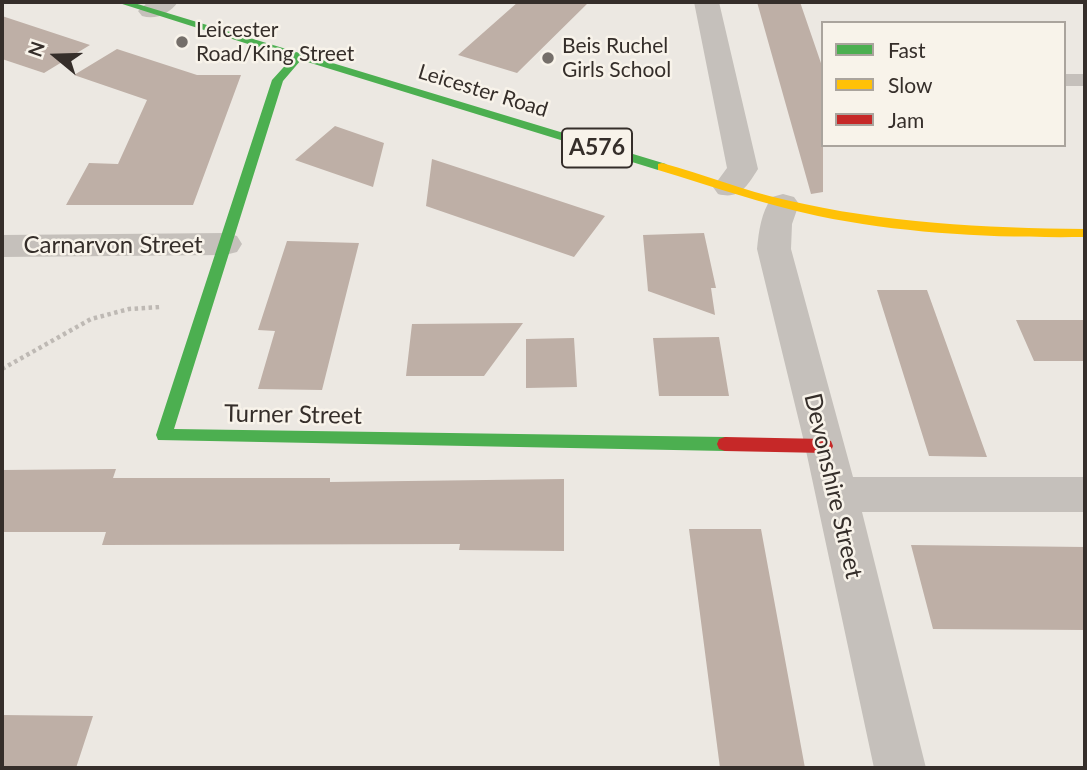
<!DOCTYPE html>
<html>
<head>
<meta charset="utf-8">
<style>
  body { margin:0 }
  #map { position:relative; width:1087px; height:770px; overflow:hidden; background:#ece8e2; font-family:Lato,sans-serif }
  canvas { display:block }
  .frame { position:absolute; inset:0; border:4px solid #352e2a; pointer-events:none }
  .legend { position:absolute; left:821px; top:21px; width:245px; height:126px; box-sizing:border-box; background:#f8f3ea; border:2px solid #aaa49d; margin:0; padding:9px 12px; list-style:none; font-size:21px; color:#352e2a }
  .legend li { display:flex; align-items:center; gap:14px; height:35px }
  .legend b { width:35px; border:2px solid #aaa49d }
  .north { position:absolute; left:21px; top:21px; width:70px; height:70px; -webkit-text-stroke:5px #f8f3ea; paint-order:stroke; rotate:289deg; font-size:19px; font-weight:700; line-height:28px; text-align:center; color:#352e2a }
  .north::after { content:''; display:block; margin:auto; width:24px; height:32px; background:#352e2a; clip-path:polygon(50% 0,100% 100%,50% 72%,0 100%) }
</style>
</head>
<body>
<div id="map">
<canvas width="1087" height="770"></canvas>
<div class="frame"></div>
<ul class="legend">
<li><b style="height:9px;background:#4caf50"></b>Fast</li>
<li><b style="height:9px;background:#ffc107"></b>Slow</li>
<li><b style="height:9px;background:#c62828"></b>Jam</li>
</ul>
<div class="north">N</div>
</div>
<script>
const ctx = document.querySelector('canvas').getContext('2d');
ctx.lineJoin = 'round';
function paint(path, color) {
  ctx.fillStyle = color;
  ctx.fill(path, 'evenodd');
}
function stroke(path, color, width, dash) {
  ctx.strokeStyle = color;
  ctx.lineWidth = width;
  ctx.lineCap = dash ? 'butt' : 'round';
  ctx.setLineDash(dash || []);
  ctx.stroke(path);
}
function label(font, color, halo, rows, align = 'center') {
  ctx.font = font + ' Lato,sans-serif';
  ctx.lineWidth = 5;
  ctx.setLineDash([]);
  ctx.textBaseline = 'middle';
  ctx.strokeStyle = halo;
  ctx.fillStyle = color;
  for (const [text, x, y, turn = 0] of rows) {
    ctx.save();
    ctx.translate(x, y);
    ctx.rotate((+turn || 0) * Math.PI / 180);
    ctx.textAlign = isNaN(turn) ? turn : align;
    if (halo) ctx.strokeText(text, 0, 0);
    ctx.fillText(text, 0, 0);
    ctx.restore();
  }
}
const building = new Path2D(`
  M518,2H589L517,73L458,55Z
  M757,2H800L823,69V192L811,194Z
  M2,16L90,45L44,73L2,59Z
  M117,49L197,75H241L193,205H66L89,163L118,164L147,100L74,75Z
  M335,126L384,143L373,187L295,160Z
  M432,159L478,174L605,216L574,257L426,206Z
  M704,233L716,288H711L715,315L648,291L643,235Z
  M287,241L359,243L322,390L258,389L275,331L258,330Z
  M877,290H927L987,457L929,456Z
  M1016,320H1085V361H1034Z
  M523,323L484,376H406L412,324Z
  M719,337L729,396H659L653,338Z
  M574,338L577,387L526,388V339Z
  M116,469L113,478H330V482L564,479V551L459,550L460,544L102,545L106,532H2V470Z
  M689,529H761L805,768H720Z
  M911,545L1085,547V630L933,629Z
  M2,715L93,716L76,768H2Z`);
const path = new Path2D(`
  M2,369L91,319L129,309L161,307`);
const lane = new Path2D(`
  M1064,74H1085V86H1064Z`);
const street = new Path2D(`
  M148,2H178C169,14 156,20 142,16L138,11Z
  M694,2H719L758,169C747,186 740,200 718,194L713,187L727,168Z
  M783,194L794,197L799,204L792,224L791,249L853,477H1085V512H862L926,768H874L805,446L757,249C759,230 761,213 772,197Z
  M225,233L237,236L242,244L237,252L225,255L2,257V235Z`);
const fast = new Path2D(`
  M116,2H131L666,164L668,167L666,170H658L301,60L283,81L174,429L725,437L731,439L733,444L731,449L725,451L158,440L156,435L272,80L292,58Z`);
const slow = new Path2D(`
  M662,163C704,174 744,191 786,200C884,223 984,228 1085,229V237C996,238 905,234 818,216C763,204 711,186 658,170V164Z`);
const jam = new Path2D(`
  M725,437L825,439L831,441L833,446L831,451L825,453L725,451L719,449L717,444L719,439Z`);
const markers = [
  [182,42,7,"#756f6a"],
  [548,58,7,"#756f6a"]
];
const farPoinames = [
  ["Leicester",196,30],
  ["Road/King Street",196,54],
  ["Beis Ruchel",562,46],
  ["Girls School",562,70]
];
const farStreetnames = [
  ["Leicester Road",483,91,17]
];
const shields = [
  [597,148,70]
];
const shieldNames = [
  ["A576",597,148]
];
const streetNames = [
  ["Carnarvon Street",113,245],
  ["Turner Street",293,415,1],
  ["Devonshire Street",833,486,77]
];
paint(building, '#beafa6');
stroke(path, '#beb9b4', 4.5, [3.5, 3.5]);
paint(lane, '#c5c0bb');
paint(street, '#c5c0bb');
paint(fast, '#4caf50');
paint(slow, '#ffc107');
paint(jam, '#c62828');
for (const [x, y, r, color] of markers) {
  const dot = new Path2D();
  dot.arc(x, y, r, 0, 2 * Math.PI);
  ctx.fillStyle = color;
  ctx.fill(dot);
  stroke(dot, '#f8f3ea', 2.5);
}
label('21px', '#352e2a', '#f8f3ea', farPoinames, 'left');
label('21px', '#352e2a', '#f8f3ea', farStreetnames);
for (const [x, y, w] of shields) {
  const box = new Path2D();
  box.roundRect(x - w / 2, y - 19.5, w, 39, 5);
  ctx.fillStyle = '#f8f3ea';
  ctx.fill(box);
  stroke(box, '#352e2a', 2);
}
label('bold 23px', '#352e2a', null, shieldNames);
label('24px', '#352e2a', '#f8f3ea', streetNames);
</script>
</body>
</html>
